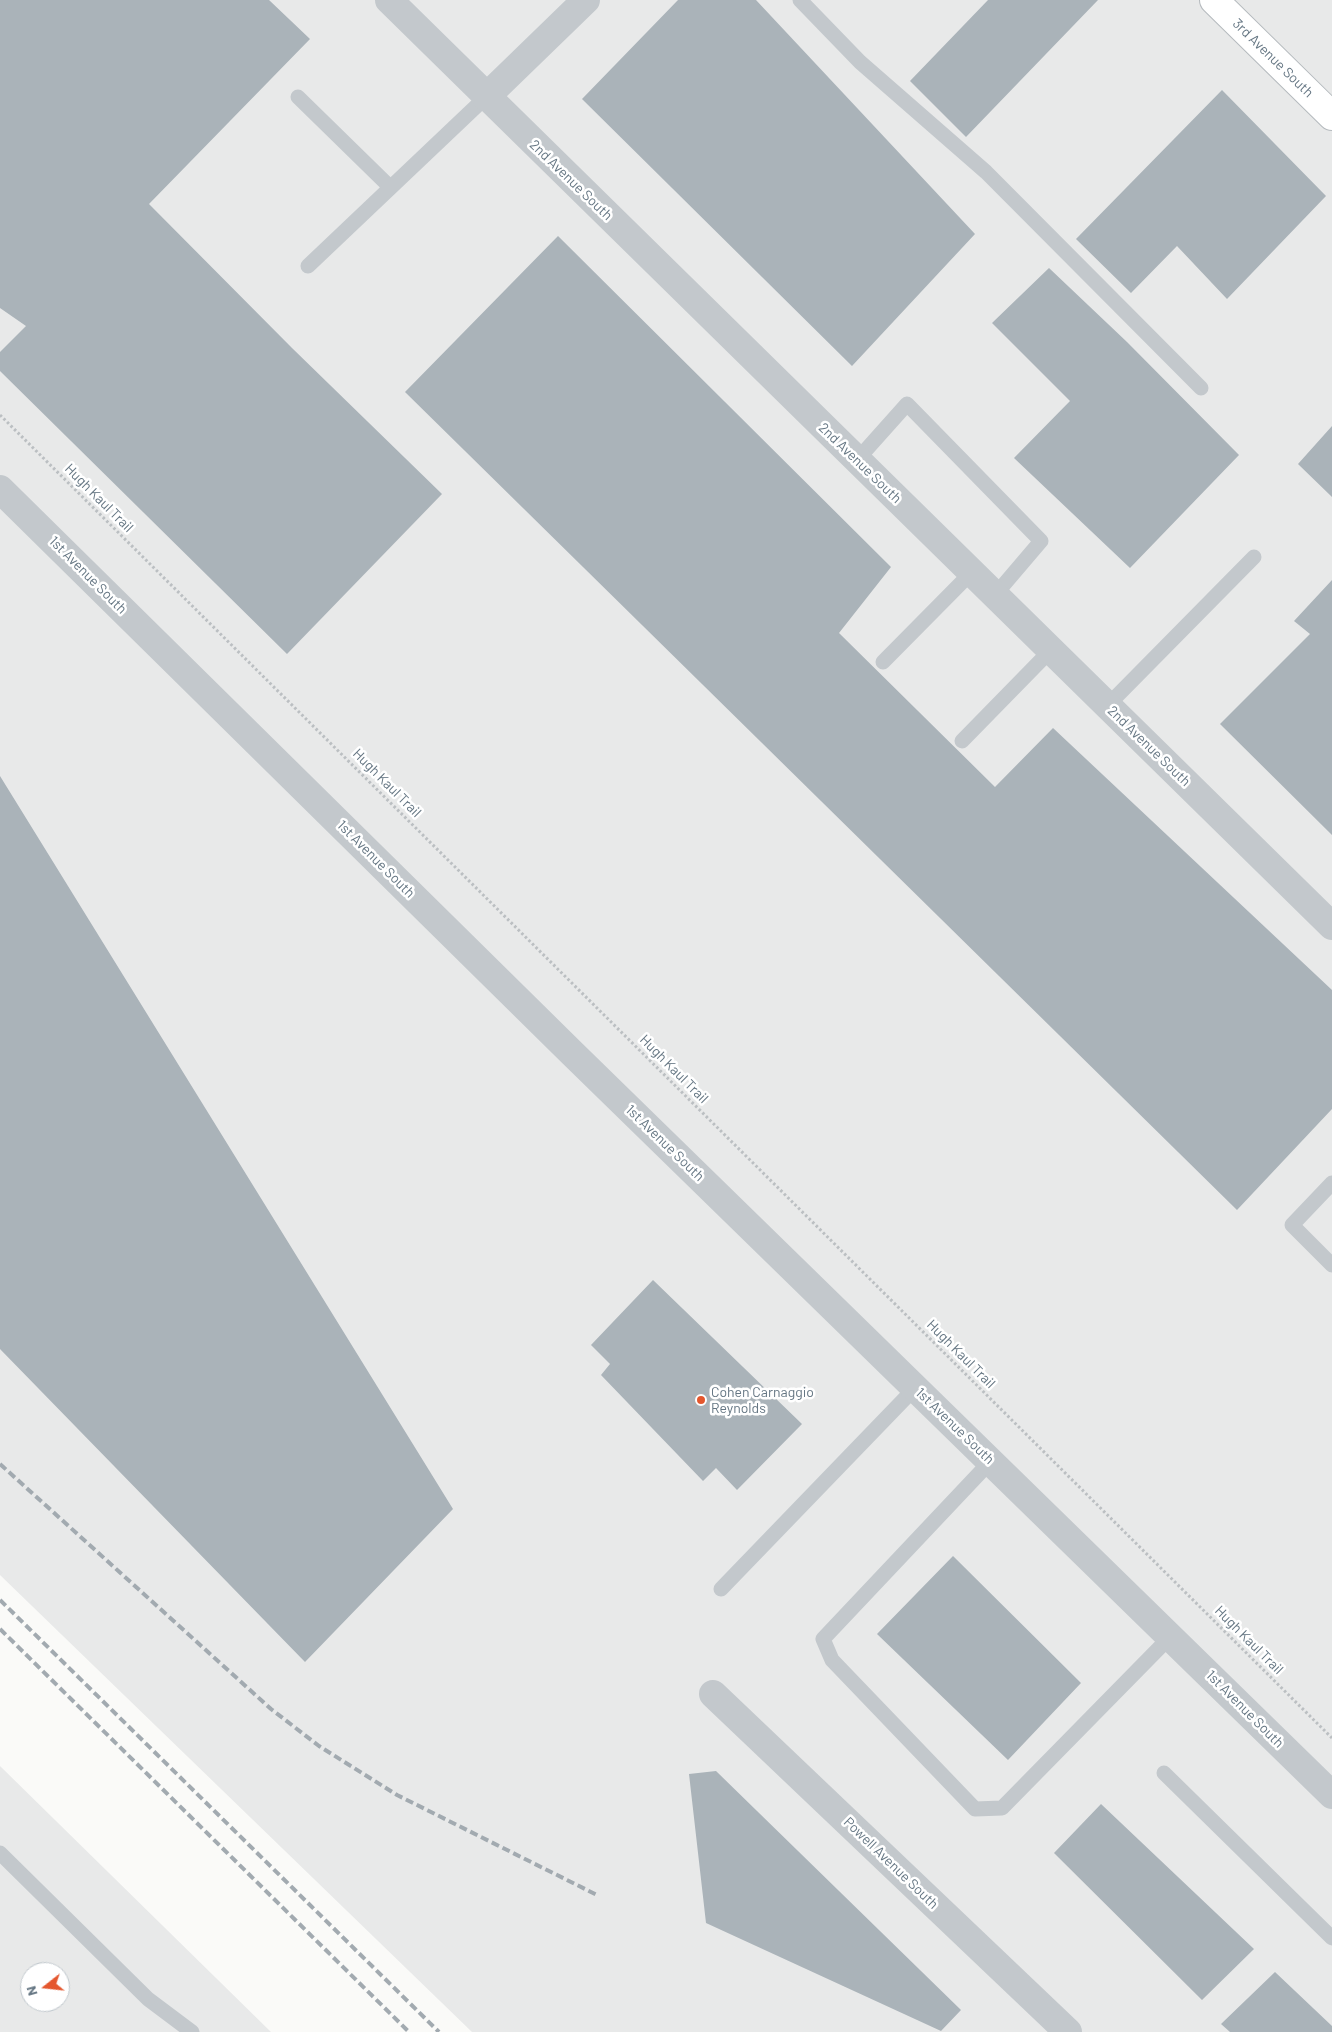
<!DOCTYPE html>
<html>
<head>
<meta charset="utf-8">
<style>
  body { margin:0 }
  #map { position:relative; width:1332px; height:2032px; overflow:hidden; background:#fafaf8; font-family:Barlow,sans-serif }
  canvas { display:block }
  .north { position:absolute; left:20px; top:1962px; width:50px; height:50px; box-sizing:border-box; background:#fff; border:1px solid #c1c8cd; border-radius:50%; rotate:254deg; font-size:14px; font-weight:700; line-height:20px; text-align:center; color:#657683 }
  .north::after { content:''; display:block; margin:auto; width:18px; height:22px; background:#e4572e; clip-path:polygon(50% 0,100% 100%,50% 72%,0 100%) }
</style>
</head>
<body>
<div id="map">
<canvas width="1332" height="2032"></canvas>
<div class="north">N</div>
</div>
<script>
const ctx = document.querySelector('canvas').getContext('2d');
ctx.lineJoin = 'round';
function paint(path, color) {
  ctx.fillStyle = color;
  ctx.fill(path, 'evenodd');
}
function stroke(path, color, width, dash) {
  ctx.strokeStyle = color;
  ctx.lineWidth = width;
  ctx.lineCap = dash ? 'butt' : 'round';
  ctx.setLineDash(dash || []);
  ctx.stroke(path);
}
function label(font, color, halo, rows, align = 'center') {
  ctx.font = font + ' Barlow,sans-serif';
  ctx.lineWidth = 5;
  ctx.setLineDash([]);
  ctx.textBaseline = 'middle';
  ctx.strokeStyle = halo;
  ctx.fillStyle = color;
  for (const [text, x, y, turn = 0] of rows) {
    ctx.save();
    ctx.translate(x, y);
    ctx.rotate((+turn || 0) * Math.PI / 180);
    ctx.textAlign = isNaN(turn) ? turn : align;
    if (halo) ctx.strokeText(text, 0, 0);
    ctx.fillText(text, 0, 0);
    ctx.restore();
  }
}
const built = new Path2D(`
  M0,0H1332V2032H472L0,1575Z
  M0,1766L271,2032H0ZM30,1972H60V2002H30Z`);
const building = new Path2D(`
  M0,0H269L310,39L149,204L292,348L442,494L287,654L0,371V352L26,326L0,308Z
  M678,0H756L975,234L852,366L582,99Z
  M988,0H1098L966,137L910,81Z
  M1222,90L1326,196L1227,299L1177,246L1131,293L1076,239Z
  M558,236L891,567L839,633L995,787L1053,728L1332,990V1109L1237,1210L405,392Z
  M1049,268L1127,342L1239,455L1130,568L1014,458L1070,401L992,323Z
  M1332,426V497L1298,464Z
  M1332,580V835L1220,724L1310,634L1294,621Z
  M0,776L453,1509L305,1662L0,1349Z
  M653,1280L802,1424L737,1490L716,1468L703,1481L601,1375L610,1364L591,1345Z
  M953,1556L1081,1683L1008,1760L877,1634Z
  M716,1771L961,2010L941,2031L706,1923L689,1774Z
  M1101,1804L1254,1949L1202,2000L1054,1853Z
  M1275,1972L1332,2026V2032H1230L1221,2024Z`);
const path = new Path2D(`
  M0,415L1332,1738`);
const service = new Path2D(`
  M800,0L860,62L986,172L1201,388
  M298,97L390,187
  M308,266L486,97
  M857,460L907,404L1041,541L995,595
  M883,662L972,572
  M1108,705L1254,557
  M962,741L1051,650
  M1332,1183L1292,1225L1332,1265
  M991,1461L823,1639L832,1660L975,1809L1002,1808L1171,1636
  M721,1589L916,1387
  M1164,1773L1332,1938
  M0,1853L148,1999L192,2032`);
const minor = new Path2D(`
  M389,0L1332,926
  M486,97L586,0
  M713,1694L1068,2032`);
const tertiary = new Path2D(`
  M0,489L573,1054L1332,1795`);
const primary = new Path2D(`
  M1214,0L1332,116`);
const rail = new Path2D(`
  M0,1464L271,1709L319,1746L397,1795L599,1896
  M0,1600L439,2032
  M0,1629L409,2032`);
const markers = [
  [701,1400,5,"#e4572e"]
];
const streetNames = [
  ["3rd Avenue South",1273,58,44],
  ["2nd Avenue South",571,180,44],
  ["2nd Avenue South",860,463,44],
  ["Hugh Kaul Trail",99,498,45],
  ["1st Avenue South",88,575,45],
  ["2nd Avenue South",1149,746,44],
  ["Hugh Kaul Trail",387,783,45],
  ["1st Avenue South",376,859,45],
  ["Hugh Kaul Trail",674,1069,45],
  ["1st Avenue South",665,1143,44],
  ["Hugh Kaul Trail",961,1354,45],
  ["1st Avenue South",955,1426,44],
  ["Hugh Kaul Trail",1249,1640,45],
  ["1st Avenue South",1245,1709,45],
  ["Powell Avenue South",891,1863,44]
];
const poiNames = [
  ["Cohen Carnaggio",711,1392],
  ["Reynolds",711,1408]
];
paint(built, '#e8e9e9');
paint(building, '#aab3b9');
stroke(primary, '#b5babe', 30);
stroke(path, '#bbbfc2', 3, [2.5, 2.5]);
stroke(service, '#c3c8cc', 15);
stroke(minor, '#c3c8cc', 28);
stroke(tertiary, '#c3c8cc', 28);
stroke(primary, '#fff', 28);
stroke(rail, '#a2aab0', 4, [8, 4]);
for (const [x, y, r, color] of markers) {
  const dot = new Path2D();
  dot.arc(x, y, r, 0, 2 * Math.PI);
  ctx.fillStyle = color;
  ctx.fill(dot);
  stroke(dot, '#fff', 2);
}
label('14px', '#657683', '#fff', streetNames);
label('14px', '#657683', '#fff', poiNames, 'left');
</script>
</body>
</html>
